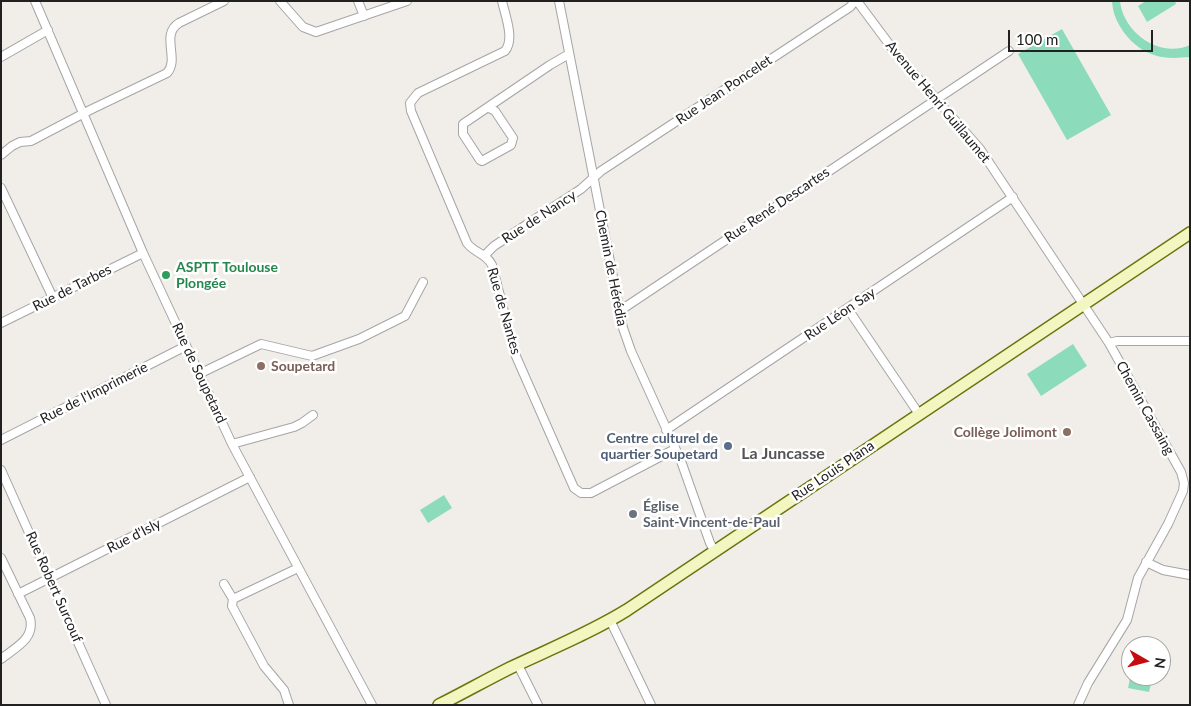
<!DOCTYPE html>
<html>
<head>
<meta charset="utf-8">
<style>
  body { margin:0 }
  #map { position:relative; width:1191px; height:706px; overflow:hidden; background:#f1eee9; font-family:Lato,sans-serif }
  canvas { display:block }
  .frame { position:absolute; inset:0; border:2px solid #212121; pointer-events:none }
  .north { position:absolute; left:1121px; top:636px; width:50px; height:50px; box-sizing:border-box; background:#fff; border:1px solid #a6a6a6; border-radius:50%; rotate:98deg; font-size:14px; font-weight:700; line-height:20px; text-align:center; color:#212121 }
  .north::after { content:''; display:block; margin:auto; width:18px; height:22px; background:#c60c0f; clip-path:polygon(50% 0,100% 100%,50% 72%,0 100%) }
  .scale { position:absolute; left:1008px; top:30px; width:145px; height:22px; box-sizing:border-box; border:2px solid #212121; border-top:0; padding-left:6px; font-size:15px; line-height:18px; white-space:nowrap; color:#212121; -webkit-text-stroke:4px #fff; paint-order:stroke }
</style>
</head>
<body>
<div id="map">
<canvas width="1191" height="706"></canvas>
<div class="frame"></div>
<div class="north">N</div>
<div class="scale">100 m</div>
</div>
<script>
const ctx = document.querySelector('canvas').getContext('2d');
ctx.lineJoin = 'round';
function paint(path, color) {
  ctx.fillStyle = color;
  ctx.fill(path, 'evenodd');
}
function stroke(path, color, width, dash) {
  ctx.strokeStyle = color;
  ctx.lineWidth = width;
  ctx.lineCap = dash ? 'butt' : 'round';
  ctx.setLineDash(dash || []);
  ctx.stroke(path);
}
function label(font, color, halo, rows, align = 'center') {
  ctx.font = font + ' Lato,sans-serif';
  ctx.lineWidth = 5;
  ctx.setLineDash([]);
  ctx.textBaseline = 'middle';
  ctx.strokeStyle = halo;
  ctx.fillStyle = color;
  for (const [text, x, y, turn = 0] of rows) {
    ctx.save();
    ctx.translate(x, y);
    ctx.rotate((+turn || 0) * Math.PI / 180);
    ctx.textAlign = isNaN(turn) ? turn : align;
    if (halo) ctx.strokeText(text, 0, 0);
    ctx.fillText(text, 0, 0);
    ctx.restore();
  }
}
const pitch = new Path2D(`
  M1112,1H1120C1123,32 1159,59 1190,45V57C1178,58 1166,59 1154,55C1132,48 1113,24 1112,1Z
  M1146,1H1175L1176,4L1147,22L1138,6Z
  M1062,29L1111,115L1067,140L1018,54Z
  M1073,344L1087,366L1041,396L1027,374Z
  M444,495L452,508L428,523L420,510Z
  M1131,674V676H1153L1149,692L1128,688Z`);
const street = new Path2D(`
  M35,1L143,253L232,444L372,705
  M280,1L303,27L316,32L407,1
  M358,1L364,16
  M502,1C505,15 515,39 505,51L418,93L410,103L411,111L467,243C474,253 486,253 492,265L515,354L574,488L581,493H591L675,449
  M559,1L623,328L631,351L681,461L710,543L714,550
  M857,1L895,52L980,149L1109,343L1181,472L1184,483L1183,491L1168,524L1138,578L1127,620L1088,683L1078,705
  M1,57L48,30
  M489,108L495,111L513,138L511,145L482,161L480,160L463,134V124L550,65L569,54
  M1,155L12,146L20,142L31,141L90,110L167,73C180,59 160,35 179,23L224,1
  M1,188L53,298
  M485,255L494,246L581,189L601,171L850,7L855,1
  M848,309L919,414
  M618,312L1009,51
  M1,323L143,253
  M1109,343L1117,341H1190
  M199,374L261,344L312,356L359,339L405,316L423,282
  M666,430L1013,197
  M1,440L186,346
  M232,444L294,427L302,423L313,415
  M1,470L106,705
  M1,558L30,618C35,639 16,647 1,659
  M1146,562L1163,570L1190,575
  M224,584L233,599L232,606L264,666L284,690L289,705
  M18,594L250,477
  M233,599L298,568
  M610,620L651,705
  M518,665L538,705`);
const secondary = new Path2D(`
  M439,705C463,693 486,680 510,668C550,649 590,633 627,610L1190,233`);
const markers = [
  [166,275,5,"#2e9e5b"],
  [261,366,5,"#8d6e63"],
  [1067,432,5,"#8d6e63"],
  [728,446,5,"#5c6f8a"],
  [633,514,5,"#6b7280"]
];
const streetNames = [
  ["Rue Jean Poncelet",724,90,-34],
  ["Avenue Henri Guillaumet",938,102,50],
  ["Rue René Descartes",777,205,-34],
  ["Rue de Nancy",539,217,-33],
  ["Chemin de Hérédia",611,268,79],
  ["Rue de Tarbes",72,288,-27],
  ["Rue de Nantes",504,311,74],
  ["Rue Léon Say",840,314,-34],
  ["Rue de Soupetard",199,373,65],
  ["Rue de l'Imprimerie",94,393,-27],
  ["Chemin Cassaing",1145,408,61],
  ["Rue Louis Plana",833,471,-34],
  ["Rue d'Isly",134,536,-27],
  ["Rue Robert Surcouf",54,587,66]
];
const leisureNames = [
  ["ASPTT Toulouse",176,267],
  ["Plongée",176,283]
];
const educationNames = [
  ["Soupetard",271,366],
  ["Collège Jolimont",1057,432,"right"]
];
const serviceNames = [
  ["Centre culturel de",718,438],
  ["quartier Soupetard",718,454]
];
const worshipNames = [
  ["Église",643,506],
  ["Saint-Vincent-de-Paul",643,522]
];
const quarterNames = [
  ["La Juncasse",783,454]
];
paint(pitch, '#8cdbbb');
stroke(street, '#a5a5a5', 10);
stroke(secondary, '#6b750c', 14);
stroke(street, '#fff', 8);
stroke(secondary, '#f4f6c1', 11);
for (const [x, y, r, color] of markers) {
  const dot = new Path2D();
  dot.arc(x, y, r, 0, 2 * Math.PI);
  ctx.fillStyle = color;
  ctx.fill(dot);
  stroke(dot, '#fff', 2);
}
label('14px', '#212121', '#fff', streetNames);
label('bold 14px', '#27864d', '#fff', leisureNames, 'left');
label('bold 14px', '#785e54', '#fff', educationNames, 'left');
label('bold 14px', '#4e5e75', '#fff', serviceNames, 'right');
label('bold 14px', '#5b616d', '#fff', worshipNames, 'left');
label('bold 16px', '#545454', '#fff', quarterNames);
</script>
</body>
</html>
